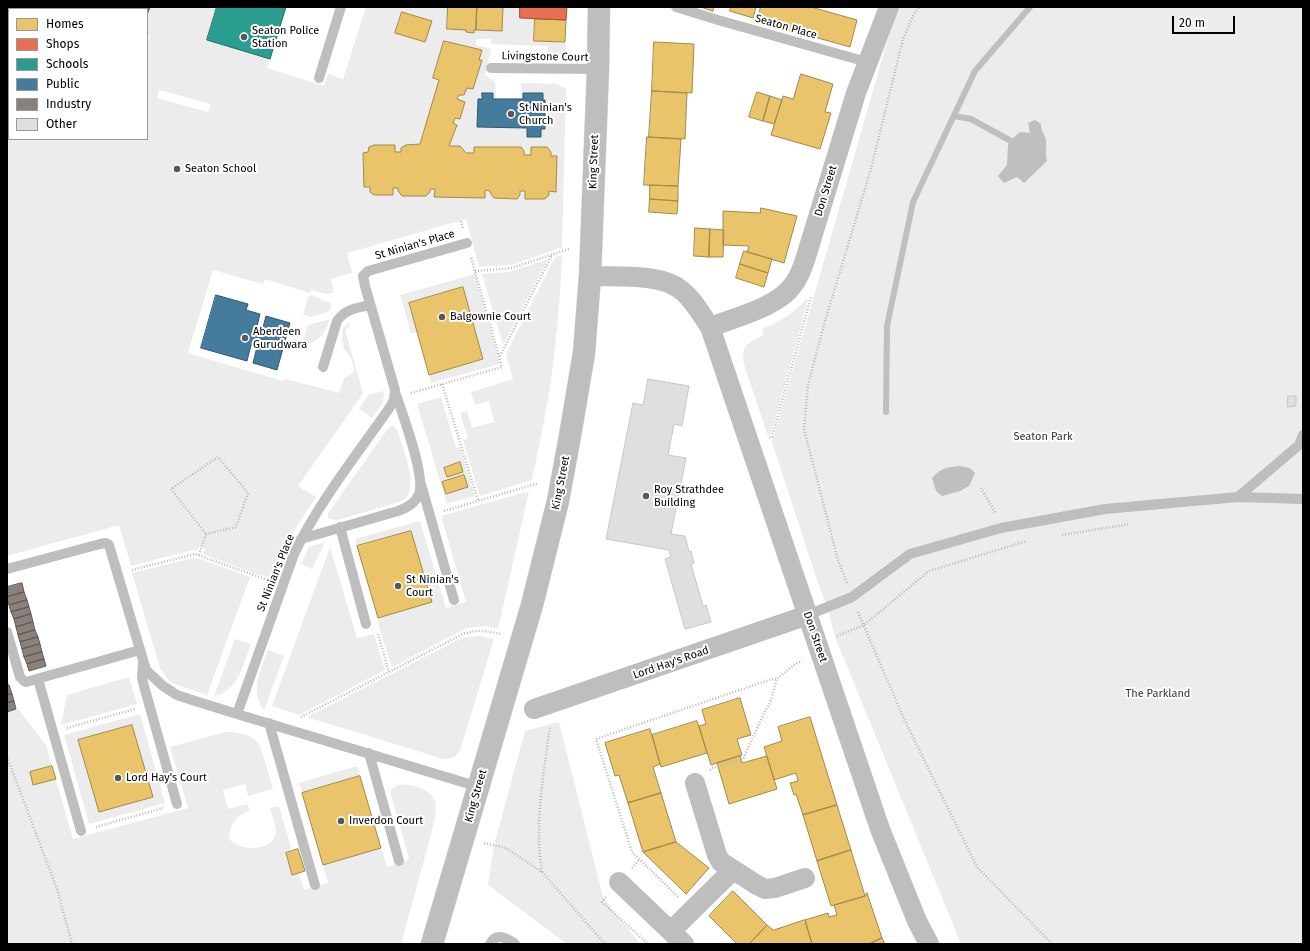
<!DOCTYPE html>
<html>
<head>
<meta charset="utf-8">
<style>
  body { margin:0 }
  #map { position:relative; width:1310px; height:951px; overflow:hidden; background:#fff; font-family:"Fira Sans",sans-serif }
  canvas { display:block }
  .frame { position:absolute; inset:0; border:8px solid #000; pointer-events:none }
  .legend { position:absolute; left:8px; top:8px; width:140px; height:132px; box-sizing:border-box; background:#fff; border:1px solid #999; margin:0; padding:5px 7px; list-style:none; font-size:12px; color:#000 }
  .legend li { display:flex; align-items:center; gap:8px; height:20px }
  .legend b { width:20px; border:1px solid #999 }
  .scale { position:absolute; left:1172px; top:16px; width:63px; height:18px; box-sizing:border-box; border:2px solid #000; border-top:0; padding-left:5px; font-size:12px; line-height:14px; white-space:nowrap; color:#000; -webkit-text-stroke:3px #fff; paint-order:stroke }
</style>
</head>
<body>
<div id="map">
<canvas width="1310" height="951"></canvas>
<div class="frame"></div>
<ul class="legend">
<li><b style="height:11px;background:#e9c46a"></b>Homes</li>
<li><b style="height:11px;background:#e76f51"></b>Shops</li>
<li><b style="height:11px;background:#2a9d8f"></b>Schools</li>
<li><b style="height:11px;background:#457b9d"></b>Public</li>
<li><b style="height:11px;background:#8a817c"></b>Industry</li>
<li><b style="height:11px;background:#dfdfdf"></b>Other</li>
</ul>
<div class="scale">20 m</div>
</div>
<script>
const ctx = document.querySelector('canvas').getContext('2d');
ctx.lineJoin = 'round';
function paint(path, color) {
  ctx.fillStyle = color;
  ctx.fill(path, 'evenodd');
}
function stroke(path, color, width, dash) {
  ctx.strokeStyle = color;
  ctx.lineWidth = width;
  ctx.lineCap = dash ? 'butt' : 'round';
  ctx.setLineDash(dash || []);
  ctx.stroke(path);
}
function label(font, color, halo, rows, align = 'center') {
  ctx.font = font + ' "Fira Sans",sans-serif';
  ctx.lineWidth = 4;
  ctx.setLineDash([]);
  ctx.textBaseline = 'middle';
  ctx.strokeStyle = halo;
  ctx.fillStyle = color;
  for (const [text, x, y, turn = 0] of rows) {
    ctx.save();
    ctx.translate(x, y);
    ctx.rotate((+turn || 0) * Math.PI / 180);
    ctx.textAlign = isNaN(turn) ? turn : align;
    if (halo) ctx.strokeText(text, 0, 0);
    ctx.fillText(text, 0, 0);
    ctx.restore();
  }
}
const green = new Path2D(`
  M150,7H217L207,40L270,59L267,68L324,86L328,74L343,79L366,7H520V18L535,19L534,41L565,42L566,45V58L554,60L550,59L548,56V46L491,44V39H476V45L491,49L485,75L495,82L496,98H521V83L557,84L566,89L562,247L515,264L507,265L479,267L466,219L347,253L352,273L331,279L334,293L326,294L311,290L310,293L265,279L263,284L213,270L188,353L283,381L286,379L339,393L344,378L355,371L351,358L344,349L342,338L343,329L349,322L350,325L345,330L363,393L362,395L298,486L316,497C303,517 289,537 279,559C276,565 275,574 268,577L253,573L203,554L205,549L199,546L197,551L193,550L131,566L119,525L7,556V31H9V139H147V45L150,36L147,34V15ZM159,90L211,104L208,112L157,98Z
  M897,7H1303V944H961L835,637L827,606L818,583L772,442Z
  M562,255C560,302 556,347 549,393C544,422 538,451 532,480L480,496L463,440L468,439L460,413L467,411L472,428L494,422L489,401L475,405L471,392L513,379L506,354L555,257Z
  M548,259L503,345L482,274L509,272Z
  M475,274L500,364L431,383L429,375L483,359L463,288L409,303L417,332L411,333L400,295Z
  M312,295L330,303L331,307L328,312L311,317L303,315L308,297Z
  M806,299L808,300L771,435L768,436L744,365C741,345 747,343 764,335L762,329C779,322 795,313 806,299Z
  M330,319C326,332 319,343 304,344L303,342L308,325Z
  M384,391L383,403L372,418L359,409L368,395Z
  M441,397L456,448L460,447L475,496L447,504L417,404Z
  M392,426H394L397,430C402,445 418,483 407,497C405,499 402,501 399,502L338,520H334L328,518V513L331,509L389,427Z
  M529,491L498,629L487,626L467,628L392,667L379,628L378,618L431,602L411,531L357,546L355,539L420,521L446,608L466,602L441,516Z
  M325,542L312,569L301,564L309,547Z
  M330,547L357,638L374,634L385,670L299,715L272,706Z
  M193,558L203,560L250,577L207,695L172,683L168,679L160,668L132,573Z
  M466,637L481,636L494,639L461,747C458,757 450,761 440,758L307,717L458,640Z
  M235,639L251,644C243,664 239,691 214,696Z
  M268,650L284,656L264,710C249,692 261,669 268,650Z
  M129,677L137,704L61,725L67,695Z
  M18,709L46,745L73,839L188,808L170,747L225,732C235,731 251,734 258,743C263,751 270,779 273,789L248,796L245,784L223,790L228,809L247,804L250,811C235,816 231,823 229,838C237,851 270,852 275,836C278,828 272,816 270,808L279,806L292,851L286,853L292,875L299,873L304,890L328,883L323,865L381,848L387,867L406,861L409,858L390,791C399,778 428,787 434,799C438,809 434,821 432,831L401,944H7V712Z
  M140,714L165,803L89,824L64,735Z
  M559,722L603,897L640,944H567L488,885L494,845L525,731Z
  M357,766L360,776L302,793L299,783Z`);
const water = new Path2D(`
  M1035,120L1041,124C1041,133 1044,132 1046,140C1047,145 1045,153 1047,161L1024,183L1017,177L1004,183L998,176L1007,165L1008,144L1013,138L1020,132L1030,133L1028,123Z
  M960,466L970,468L975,473L969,486L960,491L942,496L936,491L932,478C941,468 947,467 960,466Z`);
const homes = new Path2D(`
  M448,7H477L476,30H474V33L466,32V30L447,29Z
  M477,7H503L502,31L476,30Z
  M701,7H714L713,11Z
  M731,7H756L753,18L730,11Z
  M761,7H811L857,20L850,47L757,21Z
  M402,12L432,21L425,42L395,33Z
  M535,19L566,20L565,42L534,41Z
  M444,41L482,50L479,60H482L473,89L467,88L464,95H459L457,99L465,102L460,119L455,118L453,123L457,125L449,146H460L466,153H474V147H521L524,151V155H531V147H547L551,152V156H557L556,192L549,191V195L545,199H525V191H520V195L517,199L494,198L491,194L490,191L485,190V198L434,197L435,189H430V192L426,196H402L398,191V188H393V195H374L370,192V187H364L363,153L368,152L369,147L374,145H395V152H401V148L406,145L420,144L439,80L433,78Z
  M654,42L694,44L692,93L652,91Z
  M801,74L833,84L825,112L831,113L820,149L771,135L783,96L793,99Z
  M652,91L687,93L685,139L649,137Z
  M757,92L770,96L763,121L749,117Z
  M770,96L782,100L774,124L763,121Z
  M647,137L681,139L678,186L644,185Z
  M650,185L678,186V201L650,199Z
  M650,199L678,201L677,214L649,212Z
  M761,208L797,216L784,263L747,252L749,246L723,245V211L760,213Z
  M695,228L710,229L709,257L694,256Z
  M710,229L724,230L723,257H709Z
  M744,251L772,259L768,273L740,264Z
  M740,264L768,273L764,287L736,278Z
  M463,287L483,359L429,375L409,303Z
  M460,462L463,472L447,477L444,468Z
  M464,475L468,487L446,494L442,482Z
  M411,531L432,602L378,618L357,546Z
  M740,698L751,735L737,739L742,755L711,765L699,726L706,724L702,710Z
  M810,717L837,805L803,815L796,794L794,795L790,783L798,781L796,773L774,780L764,747L782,741L778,727Z
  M697,721L707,753L661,767L652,735Z
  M132,725L153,797L99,812L78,740Z
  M650,729L660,764L653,767L661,793L628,803L619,775L615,776L605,743Z
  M740,756L742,763L767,756L777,789L729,804L717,763Z
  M52,766L56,779L33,785L30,772Z
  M360,776L381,848L323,865L302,793Z
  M661,793L676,842L643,852L628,803Z
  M837,805L851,850L817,861L803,815Z
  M676,842L709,868L686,894L643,852Z
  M298,849L305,871L292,875L286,853Z
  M851,850L865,896L831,906L817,861Z
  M733,891L767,925L749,944H737L709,916Z
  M867,893L882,938L869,944H812L805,920L828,913L829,917L837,915L834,905L865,896Z
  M805,920L812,944H749L767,925L773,930Z
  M882,938L885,944H869Z`);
const shops = new Path2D(`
  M520,7H567L566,20L520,18Z`);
const schools = new Path2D(`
  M38,7H150L147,15V9H37Z
  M217,7H286L270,59L207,40Z`);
const public = new Path2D(`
  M482,93H493V99H523V93H543V100H545V129H541V137H527V128L477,127L478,99H482Z
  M216,295L248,304L246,310L260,314L256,330L262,331L266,316L290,323L277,370L253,363L257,347L251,345L247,361L201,348Z`);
const industry = new Path2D(`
  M22,583L24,592L7,597V587Z
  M24,592L27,600L9,605L7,597Z
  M27,600L29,607L11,612L9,605Z
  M29,607L31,614L14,619L11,612Z
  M31,614L33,622L16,627L14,619Z
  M33,622L35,630L18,635L16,627Z
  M35,630L38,637L20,642L18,635Z
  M38,637L40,644L22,649L20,642Z
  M40,644L42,652L24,657L22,649Z
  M42,652L44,659L27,664L24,657Z
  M44,659L46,666L29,671L27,664Z
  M9,685L12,694L7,695V686Z
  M12,694L14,701L7,703V695Z
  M14,701L16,709L7,712V703Z`);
const stream = new Path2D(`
  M954,116L971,119L1011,141
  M886,412L887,326L913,202L975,71L1030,7`);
const building = new Path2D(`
  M648,379L689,386L682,426L674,424L668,455L686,458L671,534L685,536L689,552L691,551L694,563L691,564L703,606L706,605L711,622L685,629L665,559L671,557L669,550L606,539L633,403L643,405Z
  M1288,396H1296V406L1288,407Z`);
const path = new Path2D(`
  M461,221L463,229
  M475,271L512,268L569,249
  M500,356L552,255
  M442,384L478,500
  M411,393L502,367L471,257
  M769,438L772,437L811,297
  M981,488L996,514
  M444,511L539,483
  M1062,535L1130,524
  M199,555L206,534L171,489L218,457L248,493L236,527L206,534
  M132,570L195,554L268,580
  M847,583L838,560L804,429L808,385L825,321L871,169L903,39L915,12L919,7
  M858,612L904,719L977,867L1052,944
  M378,634L389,672
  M837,636L864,625L929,571L1027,541
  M301,717L463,634C476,629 488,631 501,634
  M67,728L135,709
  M7,757L57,889L72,944
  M710,770L712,768L743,759L764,713L770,703L777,679L795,664L802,661
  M96,827L163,808
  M484,843L506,848L542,872L605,944
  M632,868L640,859
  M542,872C534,823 544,774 550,726
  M606,897L602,902L648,944
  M678,897L632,852L596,739L772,679H777`);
const lane = new Path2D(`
  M676,7L718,20L867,62
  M491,68L598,69
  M319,78L341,7
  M467,243L368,271L363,276L365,286L395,390L394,400L388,410C355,457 319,502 294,554L237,714L479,787
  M323,367L337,321C345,309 357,308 370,305
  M421,484L454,600
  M1238,497L1303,499
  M340,527L366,624
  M301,539L398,511C406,508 415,504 419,494C426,476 402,413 395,392
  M7,569L100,544L106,543L109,545L146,670L163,686L177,695L192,700L237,714
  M808,615L852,597L910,554L1001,528L1105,509L1238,497L1299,445L1303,435
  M7,632L20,677L24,681L26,682L140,650
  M143,663L142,678L144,686L177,804
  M38,679L81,831
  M269,723L315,885
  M369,753L399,861
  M490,944C496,932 507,938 515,944`);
const street = new Path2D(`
  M590,276C616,277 661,273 681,290C693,299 701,314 710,327L880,829L917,921L929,944
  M710,327C734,318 778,307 793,285C799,278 802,269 805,260L856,93L889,7
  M534,709L808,615
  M695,783L717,855L721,862L757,885L765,889L775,888L805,878
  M619,882L684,944
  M671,931L733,870`);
const primary = new Path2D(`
  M432,944L532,605L558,501L570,436L584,353L590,276L598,69L599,7`);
const markers = [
  [244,37,4,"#595959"],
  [511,114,4,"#595959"],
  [177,169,4,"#595959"],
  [442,317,4,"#595959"],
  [245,338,4,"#595959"],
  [646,496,4,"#595959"],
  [398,586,4,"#595959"],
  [118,778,4,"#595959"],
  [341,821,4,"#595959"]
];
const streetNames = [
  ["Seaton Place",786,27,16],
  ["Livingstone Court",545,57,1],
  ["King Street",594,162,-88],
  ["Don Street",826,191,-73],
  ["St Ninian's Place",415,245,-16],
  ["King Street",561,483,-79],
  ["St Ninian's Place",276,573,-68],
  ["Don Street",815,637,71],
  ["Lord Hay's Road",671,663,-19],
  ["King Street",476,796,-74]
];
const poiNames = [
  ["Seaton Police",252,31],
  ["Station",252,44],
  ["St Ninian's",519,108],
  ["Church",519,121],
  ["Seaton School",185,169],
  ["Balgownie Court",450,317],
  ["Aberdeen",253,332],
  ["Gurudwara",253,345],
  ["Roy Strathdee",654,490],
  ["Building",654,503],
  ["St Ninian's",406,580],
  ["Court",406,593],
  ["Lord Hay's Court",126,778],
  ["Inverdon Court",349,821]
];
const parkNames = [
  ["Seaton Park",1043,437],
  ["The Parkland",1158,694]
];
paint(green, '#ececec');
paint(water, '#bfbfbf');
paint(homes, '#e9c46a');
stroke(homes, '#a3894a', 1);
paint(shops, '#e76f51');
stroke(shops, '#a24e39', 1);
paint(schools, '#2a9d8f');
stroke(schools, '#1d6e64', 1);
paint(public, '#457b9d');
stroke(public, '#30566e', 1);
paint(industry, '#8a817c');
stroke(industry, '#615a57', 1);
stroke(stream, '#bfbfbf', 6);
paint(building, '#dfdfdf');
stroke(building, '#c7c7c7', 1);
stroke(primary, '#dbdbdb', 23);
stroke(path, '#b9b9b9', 2.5, [1, 2]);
stroke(lane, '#bebebe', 10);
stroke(street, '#bebebe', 20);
stroke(primary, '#bebebe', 22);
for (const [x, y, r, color] of markers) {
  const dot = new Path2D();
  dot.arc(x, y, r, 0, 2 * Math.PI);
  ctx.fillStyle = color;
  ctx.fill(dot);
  stroke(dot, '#fff', 1.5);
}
label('11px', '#000', '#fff', streetNames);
label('11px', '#000', '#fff', poiNames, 'left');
label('11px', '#333', '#fff', parkNames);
</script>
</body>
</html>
